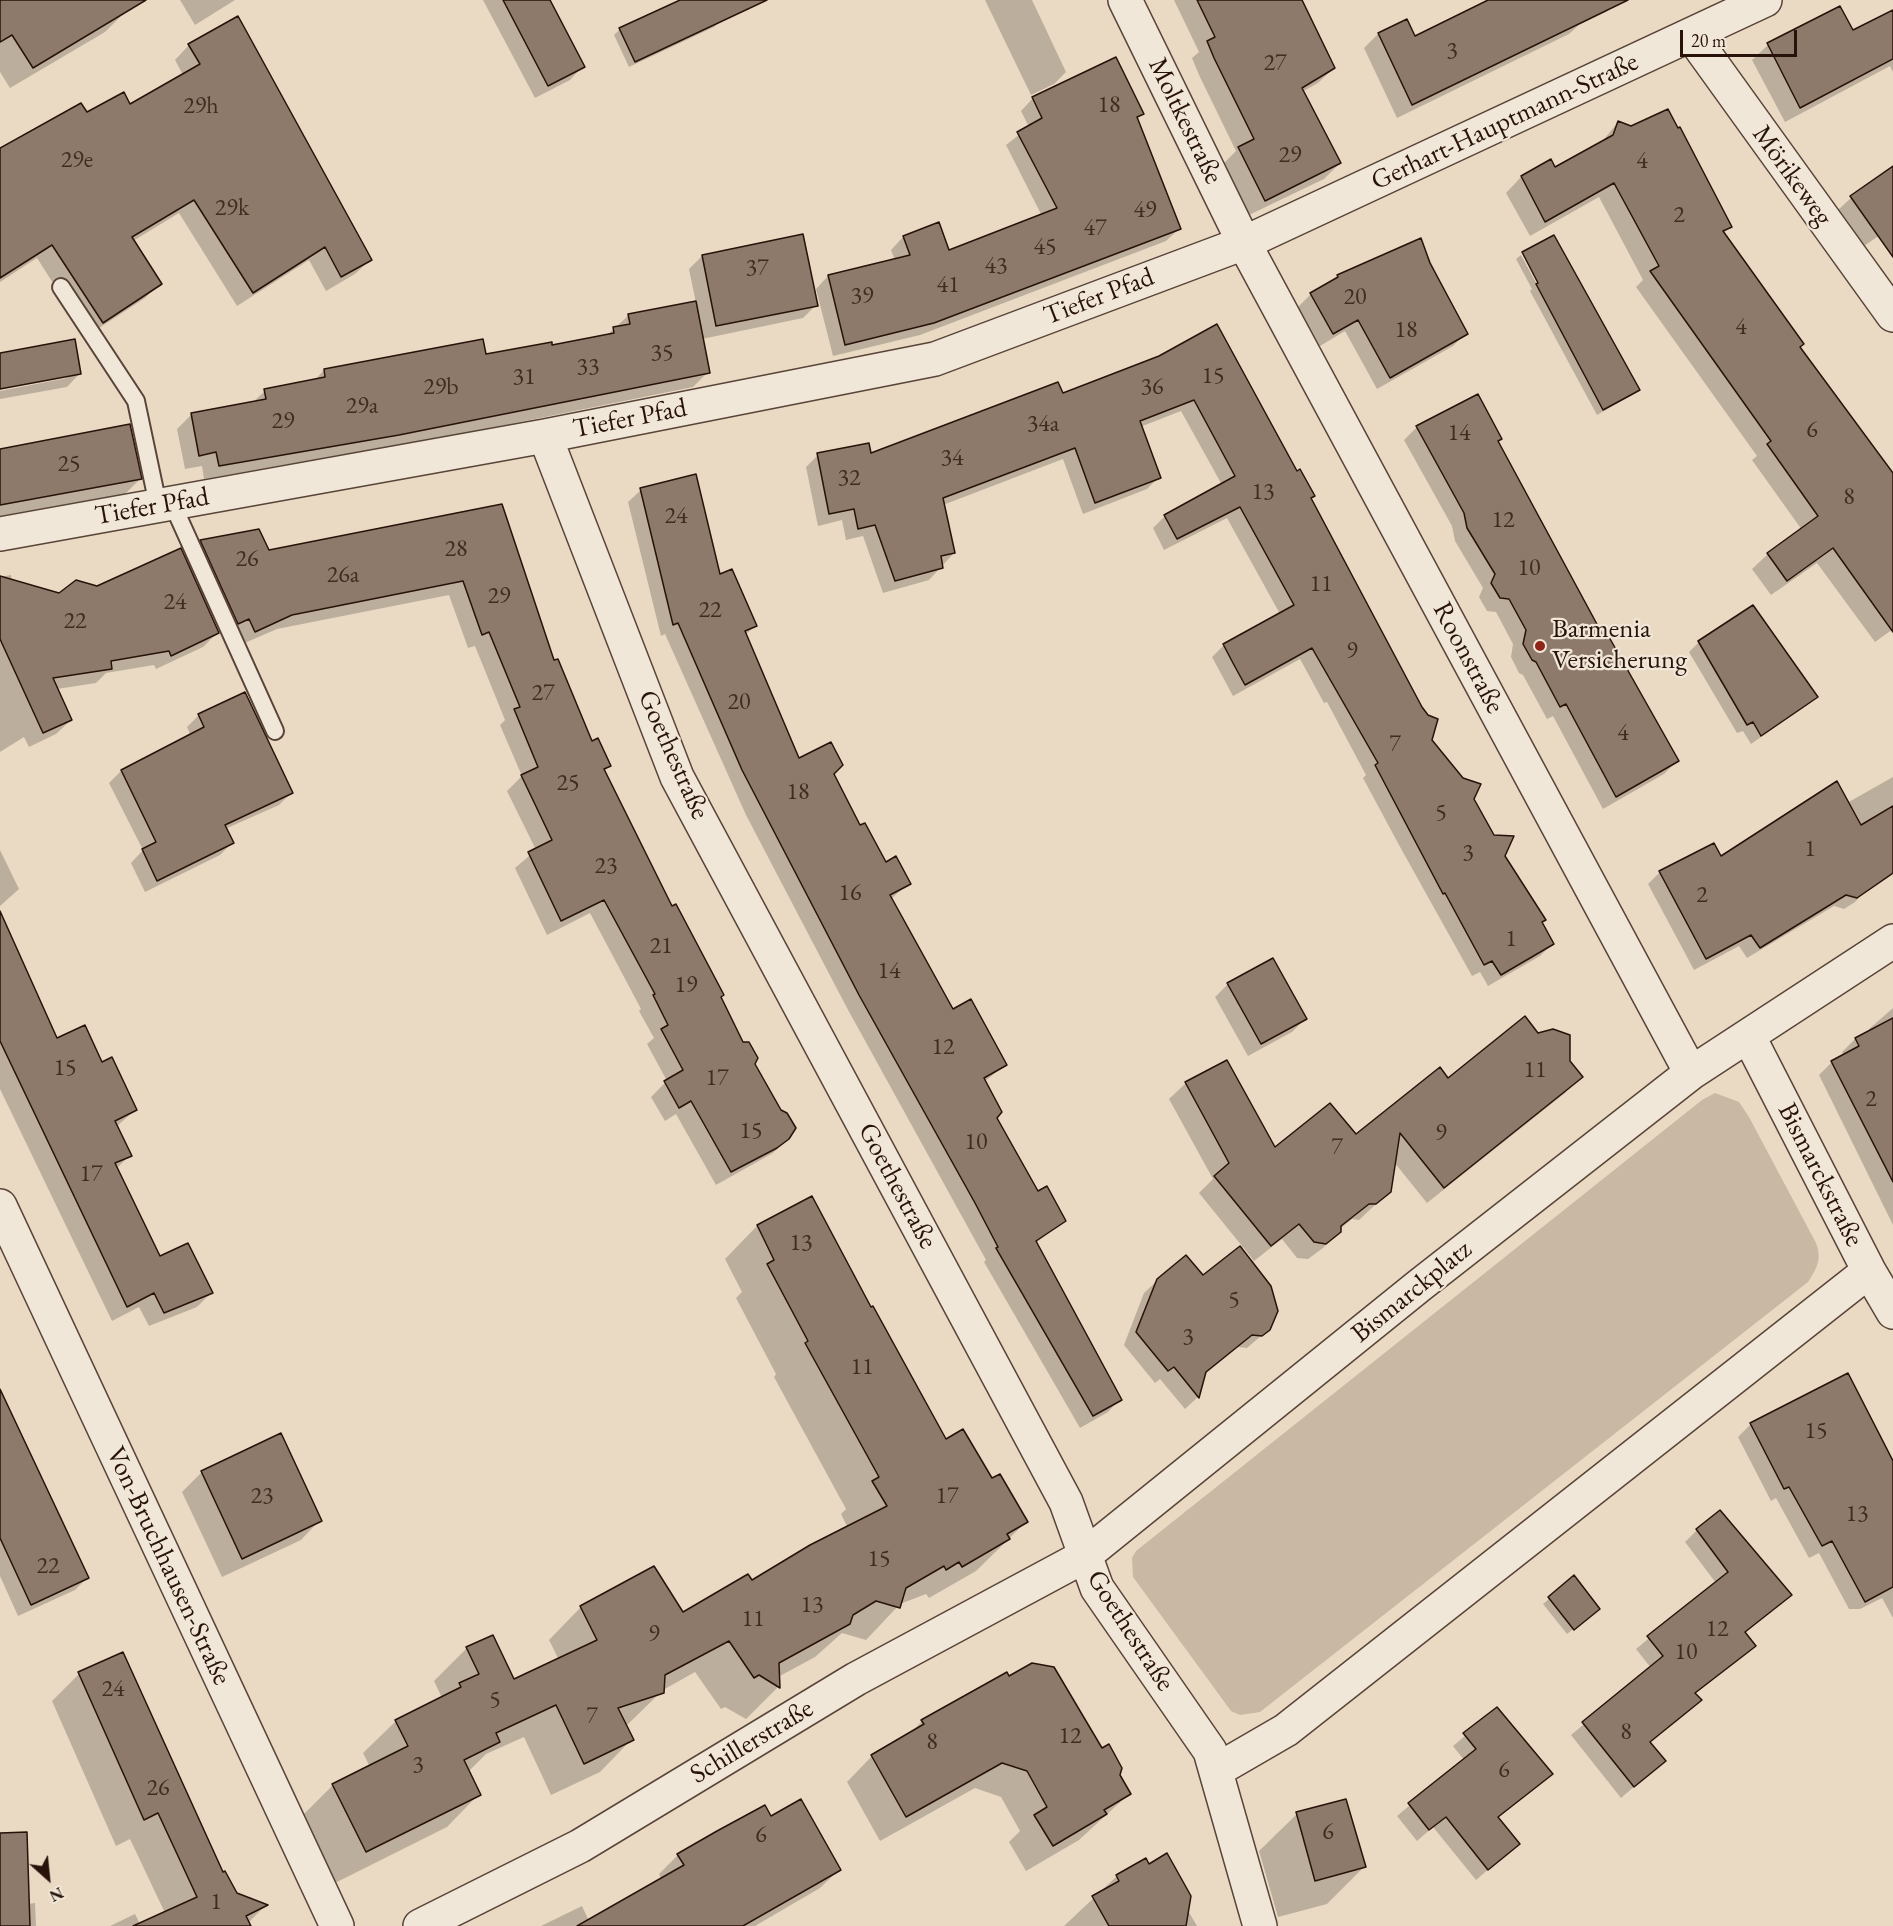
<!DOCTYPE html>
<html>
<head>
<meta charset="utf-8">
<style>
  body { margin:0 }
  #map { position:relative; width:1893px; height:1926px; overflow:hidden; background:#eadac3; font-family:"EB Garamond",serif }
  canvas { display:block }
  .north { position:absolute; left:18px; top:1848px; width:60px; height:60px; -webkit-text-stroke:4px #f1e7d8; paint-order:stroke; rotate:153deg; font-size:16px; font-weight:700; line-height:24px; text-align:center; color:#28120a }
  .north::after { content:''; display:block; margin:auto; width:21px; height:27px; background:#28120a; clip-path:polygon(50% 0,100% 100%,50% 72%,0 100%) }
  .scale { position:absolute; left:1680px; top:30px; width:117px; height:27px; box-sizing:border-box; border:3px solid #28120a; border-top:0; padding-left:8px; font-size:18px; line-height:21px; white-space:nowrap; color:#28120a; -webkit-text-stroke:4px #f1e7d8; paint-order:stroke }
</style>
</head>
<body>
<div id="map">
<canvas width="1893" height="1926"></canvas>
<div class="north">N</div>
<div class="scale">20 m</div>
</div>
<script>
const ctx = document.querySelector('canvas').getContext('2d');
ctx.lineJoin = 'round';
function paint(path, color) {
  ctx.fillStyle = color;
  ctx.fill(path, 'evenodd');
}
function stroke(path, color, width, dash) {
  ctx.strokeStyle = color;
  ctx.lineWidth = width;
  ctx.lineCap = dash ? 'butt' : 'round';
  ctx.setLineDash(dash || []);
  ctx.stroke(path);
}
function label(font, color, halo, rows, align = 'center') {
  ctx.font = font + ' "EB Garamond",serif';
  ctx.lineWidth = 4.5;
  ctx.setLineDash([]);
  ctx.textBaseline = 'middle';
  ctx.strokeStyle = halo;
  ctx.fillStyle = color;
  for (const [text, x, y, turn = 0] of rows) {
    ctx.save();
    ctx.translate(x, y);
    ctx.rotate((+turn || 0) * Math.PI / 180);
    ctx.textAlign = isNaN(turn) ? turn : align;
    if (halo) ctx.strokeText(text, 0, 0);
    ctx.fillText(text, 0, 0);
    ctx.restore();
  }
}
const green = new Path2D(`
  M1715,1093L1739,1102L1749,1117L1816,1243C1822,1259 1817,1268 1808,1282L1260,1712L1240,1715L1231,1711L1133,1577L1132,1558L1136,1551L1702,1100Z`);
const shadow = new Path2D(`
  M0,0H121L127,10L105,32L10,88L0,72Z
  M180,0H235L195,25Z
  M483,0H548L583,66L570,80L535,98Z
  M683,0H711L721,21L714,27L629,67L614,35L620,29Z
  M985,0H1032L1066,72L1054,84L1031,95Z
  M1174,0H1294L1334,68L1318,83L1302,92L1340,163L1324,179L1249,215L1223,164L1236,151L1199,75L1192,58L1199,52Z
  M1492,0H1618L1606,12L1579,25L1569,34L1397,118L1364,48L1378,34L1406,21L1414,38Z
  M1839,8L1852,32L1893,12V72L1890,66L1785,122L1752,60L1768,45Z
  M189,45L370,260L355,274L326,291L309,260L237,306L179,213L133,241L160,283L145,298L87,336L37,258L0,282V199L87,114L130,106L183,75L175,60Z
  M1033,98L1142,114L1137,119L1179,229L1166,241L920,335L833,356L816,289L828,276L895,260L891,250L903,237L938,224L948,252L1042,216L1006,145L1029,127L1021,111Z
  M1618,122L1730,226L1723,234L1893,482V629L1875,642L1817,563L1771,595L1752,569L1768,554L1802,530L1752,460L1757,456L1636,287L1643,280L1599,197L1530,236L1506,193L1521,177L1550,161L1554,169L1601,143Z
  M1893,170V226L1864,246L1838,210L1851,198Z
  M1420,240L1466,333L1453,346L1377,389L1345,331L1320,346L1298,307L1311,294L1338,276Z
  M1521,255L1540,290L1543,288L1638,389L1632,395L1597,415L1530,291L1532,289L1516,259Z
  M702,256L816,305L803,318L702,339L708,372L693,387L481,430L204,479L202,466L185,469L177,429L192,414L253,402L265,391L314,381L324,370L485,355L606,336L629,315L696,303L689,269Z
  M0,354L80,373L67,387L0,399V391L67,378V375L0,388Z
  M1159,357L1310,498L1430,740L1472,799L1552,944L1540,956L1488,986L1480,972L1472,976L1399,845L1363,778L1366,775L1327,702L1324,703L1300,659L1233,696L1212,657L1224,645L1280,614L1227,518L1164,550L1153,528L1165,516L1222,485L1181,411L1140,427L1159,477L1147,489L1083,514L1063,459L943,505L954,553L929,580L883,593L863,536L846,540L842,520L818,526L806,467L818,455H870L1062,395Z
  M1417,427L1500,439L1497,442L1605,641L1677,761L1664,774L1603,809L1553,716L1547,719L1523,675L1519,673L1511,657L1513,644L1496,612L1487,611L1479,597L1483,588L1455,541L1452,526L1404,440Z
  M0,451L140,479L125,494L0,516Z
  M641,490L719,576L755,626L745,635L798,760L832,773L859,827L885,864L909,883L891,899L952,1011L1005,1065L984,1082L995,1118L1037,1193L1064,1220L1036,1243L1120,1399L1108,1412L1080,1428L984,1262L986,1260L847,1008L746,815L665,634L661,636L628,502Z
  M501,506L553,662L591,743L609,766L604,771L671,908L753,1064L788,1138L773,1153L716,1185L676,1114L665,1121L651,1097L667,1081L647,1044L654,1038L639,1011L641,1009L590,913L547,935L515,868L536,850L507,791L522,776L500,725L505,720L475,646L468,648L449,595L277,629L240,645L187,555L201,541L268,552Z
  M11,575L12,582L217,633L203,647L156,669L154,665L106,673L96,683L57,689L71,720L56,734L29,747L24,737L0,752V577Z
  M1699,642L1816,697L1806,706L1751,744L1743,731L1737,733L1689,652Z
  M199,715L291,793L279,805L225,829L232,843L220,855L145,892L131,863L143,850L109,783L121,771L191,736L187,727Z
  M1893,777V849L1867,889L1855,902L1844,909L1834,906L1747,958L1739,946L1694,970L1648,884L1660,872L1720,858L1847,803Z
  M0,850L19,889L0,906Z
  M0,915L57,1040L101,1064L135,1110L116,1127L130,1155L116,1169L159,1258L211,1293L197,1307L149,1326L139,1307L112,1321L0,1089Z
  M1228,984L1305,1019L1292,1032L1248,1056L1215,997Z
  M1893,1008V1225L1819,1075L1832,1062L1844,1055L1842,1052L1855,1039L1871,1031L1869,1029Z
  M1537,1035L1568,1061L1581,1076L1565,1093L1427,1203L1394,1162L1390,1191L1359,1220L1352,1219L1340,1229L1323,1248L1308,1259L1297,1258L1282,1239L1254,1261L1243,1247L1240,1249L1269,1329L1247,1348L1238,1347L1204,1375L1198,1397L1185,1409L1160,1379L1155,1383L1124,1345L1144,1293L1158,1280L1203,1277L1242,1246L1199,1193L1213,1179L1169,1099L1186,1083L1275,1150L1356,1136L1448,1080Z
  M812,1198L870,1309L945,1441L992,1480L1026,1522L976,1571L929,1598L926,1594L900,1604L866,1640L842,1633L815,1657L778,1677V1687L746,1719L725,1707L721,1709L695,1672L663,1690L626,1726L632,1739L600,1772L551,1795L524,1737L486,1754L468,1772L479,1794L447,1827L333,1884L300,1818L333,1785L370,1767L363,1753L396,1721L442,1698L434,1681L467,1648L513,1681L559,1660L549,1640L581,1607L683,1614L751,1582L848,1528L841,1514L846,1509L774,1377L776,1374L736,1298L742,1292L725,1259L757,1226Z
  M0,1392L87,1578L75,1590L18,1616L0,1576Z
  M1751,1424L1893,1464V1618L1882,1598L1860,1609H1849L1819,1553L1809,1558L1776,1498L1771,1501L1738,1437Z
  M202,1472L320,1520L301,1540L222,1577L182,1492Z
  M1697,1530L1790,1595L1744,1634L1754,1646L1695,1694L1700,1700L1649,1743L1664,1761L1621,1798L1571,1735L1651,1668L1636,1649L1716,1583L1685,1542Z
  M1574,1578L1592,1614L1567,1634L1543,1604Z
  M122,1654L222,1874L236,1895L265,1906L248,1923L249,1926H110L135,1914L140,1924L165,1913L130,1839L116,1846L52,1701L79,1674Z
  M1497,1709L1551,1774L1497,1819L1518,1844L1476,1880L1433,1827L1417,1841L1397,1816L1464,1760L1453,1746Z
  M922,1721L1102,1750L1129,1794L1079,1840L1026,1871L1009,1842L1020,1831L1001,1797L975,1788L880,1841L847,1782L872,1756L908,1736Z
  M1297,1814L1364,1867L1327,1904L1278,1917L1259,1851Z
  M771,1818L840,1869L820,1888L755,1926H541L582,1906L589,1921L662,1880L659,1874L678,1855Z
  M1117,1876L1187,1909L1197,1926H1064Z
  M0,1893L28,1904L35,1903L36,1926H0Z`);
const building = new Path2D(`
  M0,0H146L33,68L12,35L0,42Z
  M503,0H550L585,67L548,86Z
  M680,0H767L635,62L619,28Z
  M1197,0H1302L1335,68L1302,88L1341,163L1265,201L1238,147L1254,139L1214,58L1207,41L1215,37Z
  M1488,0H1628L1412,105L1378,33L1407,19L1415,36Z
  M1840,6L1853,30L1893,10V59L1800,108L1767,43Z
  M238,16L372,260L341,277L325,247L253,293L194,200L132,237L162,284L103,323L52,245L0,278V148L81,103L87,112L124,92L130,104L200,64L188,44Z
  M1116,57L1144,114L1137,117L1181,229L934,323L845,345L828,275L910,255L903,236L939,222L949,250L1057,208L1017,132L1042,118L1032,97Z
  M1668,109L1678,128L1680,127L1732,227L1723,231L1804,344L1800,347L1893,473V632L1833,548L1787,581L1767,553L1818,516L1767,444L1771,441L1650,271L1659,266L1614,183L1545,222L1521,176L1551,159L1555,167L1613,135L1618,121L1631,126Z
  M1893,166V257L1850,196Z
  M803,234L818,306L716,326L702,255Z
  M1554,235L1640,390L1603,410L1536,284L1538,283L1522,252Z
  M1421,238L1430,263L1468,334L1390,378L1358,320L1333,334L1310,293L1338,277L1337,275Z
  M696,301L710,373L399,435L219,466L216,452L199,456L191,413L266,399L264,389L325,377L324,369L483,339L486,354L552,342V345L614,333L613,327L630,324L628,314Z
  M1217,324L1297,471L1300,469L1315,496L1311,498L1422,707L1428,715L1438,719L1432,740L1463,778L1481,784L1474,799L1494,835L1514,836L1505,856L1546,920L1542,922L1554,944L1501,975L1492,961L1484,965L1445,893L1443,894L1375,765L1378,763L1312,648L1245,685L1234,665L1223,644L1294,605L1240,507L1177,539L1164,515L1235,476L1194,400L1140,421L1161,478L1095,503L1075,448L943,498L955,553L941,556L943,568L895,581L875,525L858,529L854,509L829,514L817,453L869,443L871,453L1058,382L1063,393L1159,356Z
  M75,339L81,374L0,389V353Z
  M1478,394L1502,439L1498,441L1605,639L1609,637L1679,761L1616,797L1566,704L1560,707L1536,662L1532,660L1523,644L1526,630L1509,599L1500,598L1491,583L1495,574L1467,528L1464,513L1416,426Z
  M130,424L142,479L0,505V449Z
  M696,474L720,574L732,569L757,626L745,631L799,758L831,742L843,765L834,774L860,825L865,823L886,862L896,856L911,884L890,895L953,1009L971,999L1007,1065L984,1078L1002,1112L997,1118L1038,1191L1047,1186L1066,1221L1036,1241L1122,1400L1093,1416L996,1248L998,1247L975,1203L859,995L742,770L678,623L673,625L640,488Z
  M502,504L554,660L558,659L592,741L598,738L611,766L604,769L672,906L676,904L724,995L721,997L743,1042H749L758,1058L755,1064L781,1110L787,1113L796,1128L789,1139L777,1148L731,1172L691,1101L679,1108L664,1081L683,1070L661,1029L668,1025L653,995L655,994L604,900L561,921L528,852L552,840L521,775L538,767L514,709L520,707L489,632L482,635L463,581L292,615L255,632L249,619L238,624L200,540L259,529L269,550Z
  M181,548L219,633L171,656L169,651L111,661L112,669L53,678L72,720L43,733L0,639V576L59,593L76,580L97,586Z
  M1753,605L1818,697L1761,736L1753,722L1747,725L1698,641Z
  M245,692L293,793L225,825L234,843L157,881L142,849L156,842L121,770L204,727L198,714Z
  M1837,781L1861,825L1893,806V873L1857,898L1846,895L1760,948L1751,935L1706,959L1659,871L1714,843L1721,856Z
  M0,911L57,1038L85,1025L102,1062L112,1057L137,1110L115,1121L132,1156L115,1163L160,1256L188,1243L213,1293L164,1313L154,1293L127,1307L0,1041Z
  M1273,958L1307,1019L1261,1044L1227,983Z
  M1525,1016L1538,1033L1553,1029L1570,1035V1061L1583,1077L1444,1188L1400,1133L1391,1192L1376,1204H1369L1341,1226V1232L1326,1244L1314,1242L1299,1224L1271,1246L1214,1176L1229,1163L1185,1082L1227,1060L1275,1147L1330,1103L1356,1134L1440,1067L1448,1078Z
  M1893,1018V1182L1831,1061L1859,1046L1855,1038Z
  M812,1196L871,1307L873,1306L946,1439L963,1429L992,1478L1000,1474L1028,1522L1007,1534L1010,1539L962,1567L959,1562L946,1570L944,1566L906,1588L900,1608L876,1601L853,1615L850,1624L779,1663L780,1688L759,1675L754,1678L729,1641L665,1675L664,1693L618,1708L634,1740L584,1764L556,1705L496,1733L500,1742L464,1760L481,1795L366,1852L332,1784L408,1746L395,1720L461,1687L459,1683L479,1674L466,1647L493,1635L514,1679L597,1640L580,1606L654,1566L683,1612L748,1574L752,1580L810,1545L887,1506L872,1481L879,1477L805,1343L808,1341L767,1264L774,1260L757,1225Z
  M1240,1246L1271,1286L1278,1311L1270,1330L1262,1336L1252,1335L1206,1372L1199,1398L1174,1367L1168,1371L1136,1332L1157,1279L1186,1255L1203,1275Z
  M1848,1373L1893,1461V1587L1865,1602L1832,1541L1822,1546L1789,1487L1784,1489L1750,1423Z
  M0,1389L89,1578L31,1605L0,1538Z
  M281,1433L322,1521L242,1559L201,1471Z
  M1720,1510L1792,1595L1745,1632L1756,1646L1695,1693L1702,1700L1650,1742L1666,1761L1634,1787L1582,1722L1663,1656L1647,1636L1728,1572L1696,1529Z
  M1574,1575L1600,1609L1574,1630L1548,1597Z
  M123,1652L223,1872L225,1871L237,1893L268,1905L246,1916L251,1926H133L197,1897L158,1813L144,1820L78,1672Z
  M1032,1663L1054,1667L1102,1748L1109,1744L1122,1768L1120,1775L1131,1794L1104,1810L1107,1814L1053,1846L1034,1815L1047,1807L1027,1771L1002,1763L906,1817L871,1755L924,1724L921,1720L1007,1672L1009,1676Z
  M1497,1707L1553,1774L1498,1817L1520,1844L1488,1870L1446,1817L1429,1830L1408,1803L1476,1749L1463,1733Z
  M801,1799L841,1870L743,1926H577L684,1865L677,1854L717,1831L765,1805L771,1816Z
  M1346,1799L1366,1867L1315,1881L1296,1812Z
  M27,1832L30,1926H0V1833Z
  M1167,1853L1191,1896L1186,1926H1109L1092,1896L1119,1881L1116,1875L1146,1858L1149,1864Z`);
const service = new Path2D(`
  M61,287L136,401L158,505
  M172,503L275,731`);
const minor = new Path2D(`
  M1125,0L1244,243L1691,1073
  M1692,36L1893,315
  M545,436L677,777L1066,1502L1097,1588L1210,1751L1260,1926
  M0,534L545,436L935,359L1244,243L1765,0
  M1749,1037L1869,1271L1893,1312
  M0,1206L337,1926
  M1217,1770L1286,1730L1869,1271
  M420,1926L580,1846L856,1679L1083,1557L1420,1285L1691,1073L1893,941`);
const markers = [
  [1540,646,6,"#8f2418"]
];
const numberNames = [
  ["3",1452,51],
  ["27",1275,63],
  ["18",1109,105],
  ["29h",201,106],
  ["29",1290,155],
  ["29e",77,160],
  ["4",1642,161],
  ["29k",232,208],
  ["49",1145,210],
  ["2",1679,215],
  ["47",1095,228],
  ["45",1045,247],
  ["43",996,266],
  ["37",757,268],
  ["41",948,285],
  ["39",862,296],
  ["20",1355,297],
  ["4",1741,327],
  ["18",1406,330],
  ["35",662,353],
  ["33",588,367],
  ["15",1213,376],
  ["31",524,377],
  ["29b",441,387],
  ["36",1152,387],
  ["29a",362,406],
  ["29",283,421],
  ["34a",1043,424],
  ["6",1812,430],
  ["14",1459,433],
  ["34",952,458],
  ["25",69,464],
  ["32",849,478],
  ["13",1263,492],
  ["8",1849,497],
  ["24",676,516],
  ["12",1503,520],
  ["28",456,549],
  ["26",247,559],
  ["10",1529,568],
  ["26a",343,575],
  ["11",1321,584],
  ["29",499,596],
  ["24",175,602],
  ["22",710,610],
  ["22",75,621],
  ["9",1352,651],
  ["27",543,693],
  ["20",739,702],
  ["4",1623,733],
  ["7",1395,744],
  ["25",568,783],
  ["18",798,792],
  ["5",1441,813],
  ["1",1810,849],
  ["3",1468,853],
  ["23",606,866],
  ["16",850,893],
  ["2",1702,895],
  ["1",1511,939],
  ["21",661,946],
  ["14",889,971],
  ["19",686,985],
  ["12",943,1047],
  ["15",65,1068],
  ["11",1535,1070],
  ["17",717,1078],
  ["2",1871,1099],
  ["15",751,1131],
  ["9",1441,1133],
  ["10",976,1142],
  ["7",1337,1147],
  ["17",91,1174],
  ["13",801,1243],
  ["5",1234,1300],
  ["3",1188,1337],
  ["11",862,1367],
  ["15",1816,1431],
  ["23",262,1496],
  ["17",947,1496],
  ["13",1857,1514],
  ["15",879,1559],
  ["22",48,1566],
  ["13",812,1605],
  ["11",753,1619],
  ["12",1717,1629],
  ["9",654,1634],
  ["10",1686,1652],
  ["24",113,1689],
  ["5",495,1700],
  ["7",592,1716],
  ["8",1626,1732],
  ["12",1070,1736],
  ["8",932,1742],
  ["3",418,1765],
  ["6",1504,1770],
  ["26",158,1788],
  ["6",1328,1832],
  ["6",761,1835],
  ["1",216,1902]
];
const streetNames = [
  ["Moltkestraße",1185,121,64],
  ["Gerhart-Hauptmann-Straße",1505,122,-25],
  ["Mörikeweg",1792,176,54],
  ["Tiefer Pfad",1099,297,-21],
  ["Tiefer Pfad",630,419,-11],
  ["Tiefer Pfad",152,507,-10],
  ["Roonstraße",1468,658,62],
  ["Goethestraße",673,755,66],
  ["Bismarckstraße",1820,1175,63],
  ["Goethestraße",897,1186,62],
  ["Bismarckplatz",1412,1292,-39],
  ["Von-Bruchhausen-Straße",168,1566,65],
  ["Goethestraße",1130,1631,57],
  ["Schillerstraße",752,1742,-31]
];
const poiNames = [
  ["Barmenia",1552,630],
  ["Versicherung",1552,661]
];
paint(green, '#c9b8a4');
paint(shadow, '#0003');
paint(building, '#8d7a6a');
stroke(building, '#28120a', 1.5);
stroke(service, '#584438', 20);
stroke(minor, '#584438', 36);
stroke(service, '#f1e7d8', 16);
stroke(minor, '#f1e7d8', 33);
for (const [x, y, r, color] of markers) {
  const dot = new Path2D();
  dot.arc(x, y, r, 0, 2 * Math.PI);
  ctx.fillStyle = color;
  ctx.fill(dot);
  stroke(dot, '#f1e7d8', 2);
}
label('24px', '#412c22', null, numberNames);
label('27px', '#28120a', '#f1e7d8', streetNames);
label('27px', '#28120a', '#f1e7d8', poiNames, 'left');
</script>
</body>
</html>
